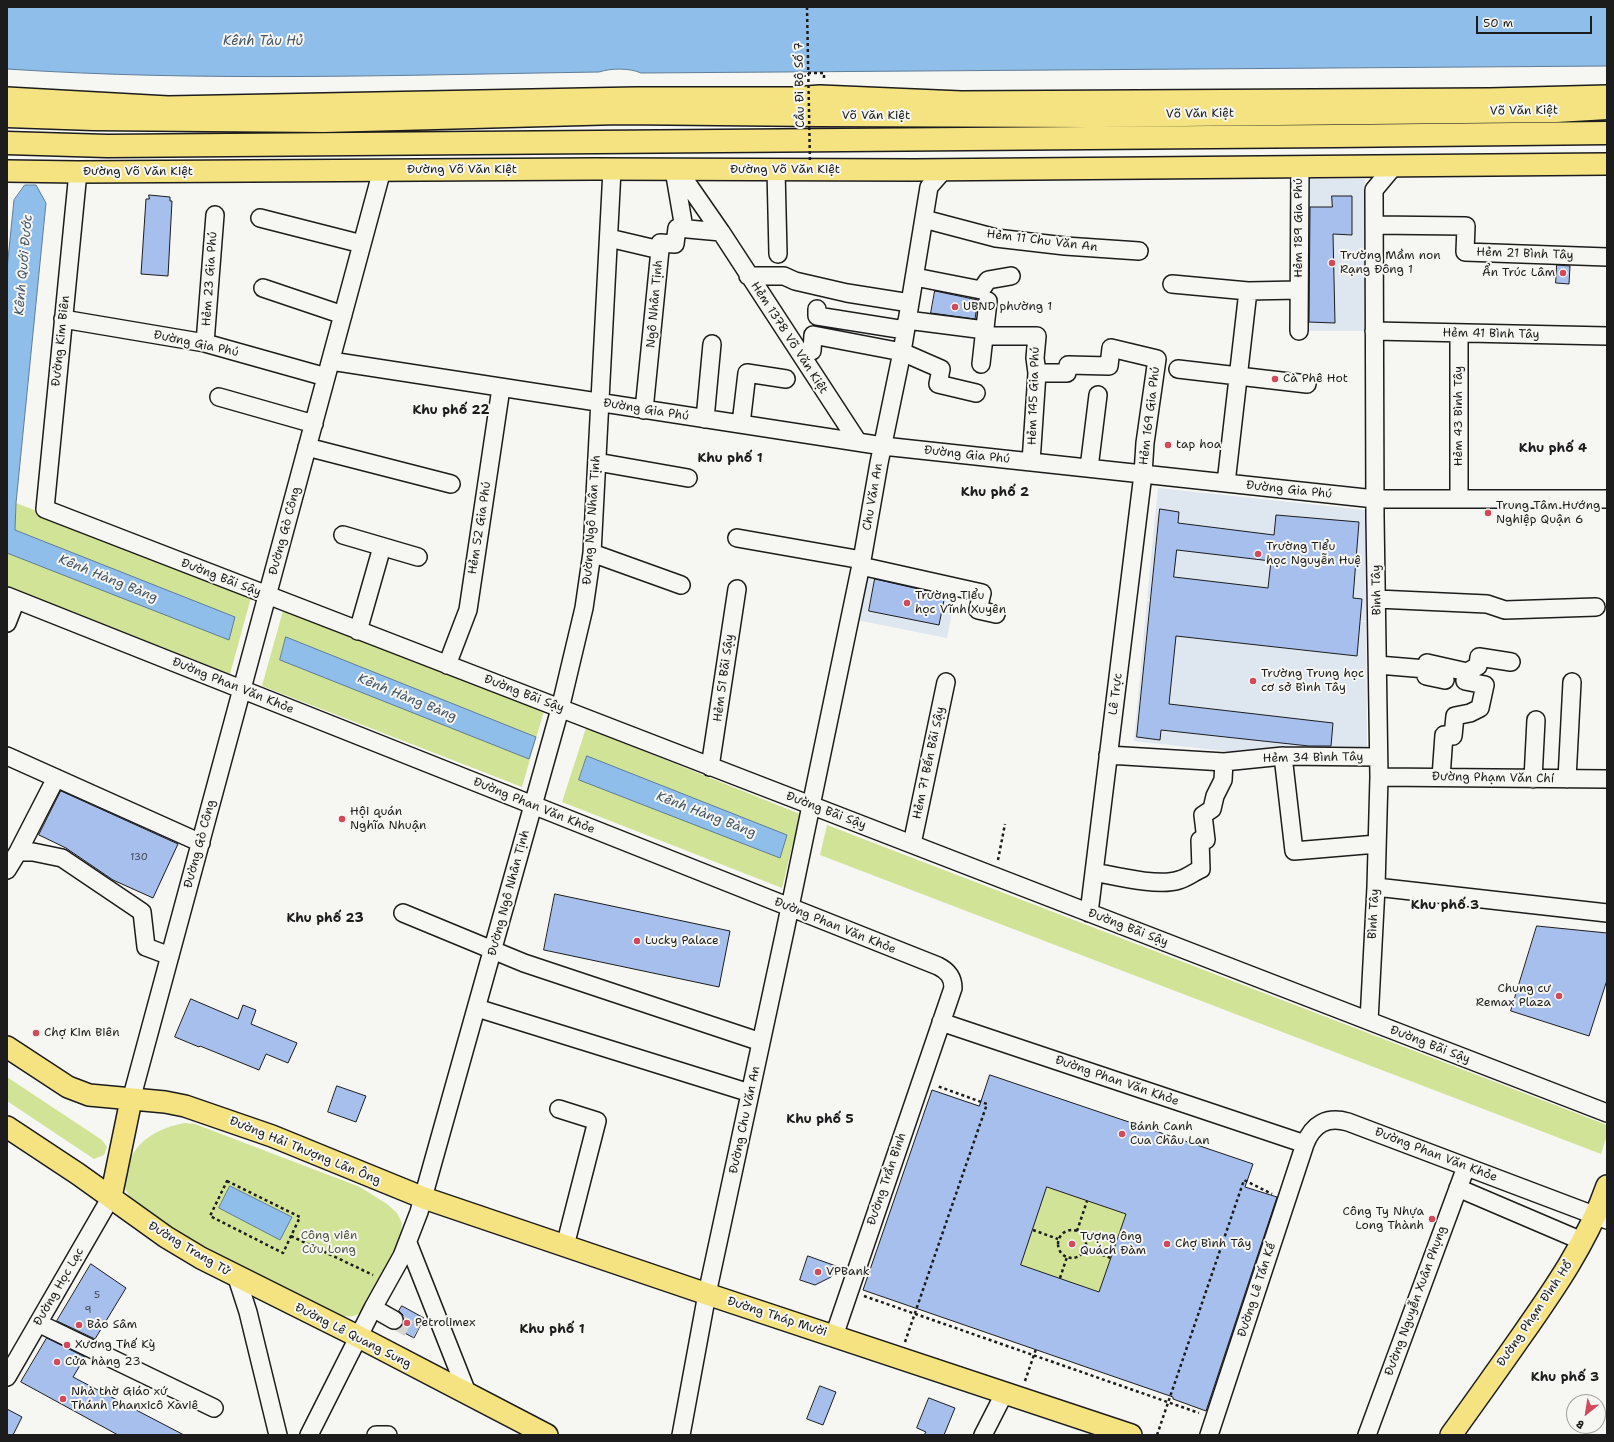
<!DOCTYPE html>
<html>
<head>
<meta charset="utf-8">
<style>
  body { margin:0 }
  #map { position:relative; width:1614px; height:1442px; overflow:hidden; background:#f6f6f2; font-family:"Shantell Sans",sans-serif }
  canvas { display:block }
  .frame { position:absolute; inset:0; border:8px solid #1c1c1c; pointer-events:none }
  .north { position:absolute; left:1566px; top:1394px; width:40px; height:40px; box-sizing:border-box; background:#f6f6f2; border:1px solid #9f9f9c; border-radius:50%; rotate:210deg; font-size:11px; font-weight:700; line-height:16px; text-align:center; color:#1c1c1c }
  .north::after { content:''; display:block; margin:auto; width:14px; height:18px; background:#d1495b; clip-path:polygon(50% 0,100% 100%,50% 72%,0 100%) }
  .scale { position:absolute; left:1476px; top:16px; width:116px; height:18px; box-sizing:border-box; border:2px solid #1c1c1c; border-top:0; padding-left:5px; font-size:12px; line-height:14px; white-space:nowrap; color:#1c1c1c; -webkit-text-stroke:3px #f6f6f2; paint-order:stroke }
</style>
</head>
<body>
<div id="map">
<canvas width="1614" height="1442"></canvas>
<div class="frame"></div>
<div class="north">B</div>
<div class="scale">50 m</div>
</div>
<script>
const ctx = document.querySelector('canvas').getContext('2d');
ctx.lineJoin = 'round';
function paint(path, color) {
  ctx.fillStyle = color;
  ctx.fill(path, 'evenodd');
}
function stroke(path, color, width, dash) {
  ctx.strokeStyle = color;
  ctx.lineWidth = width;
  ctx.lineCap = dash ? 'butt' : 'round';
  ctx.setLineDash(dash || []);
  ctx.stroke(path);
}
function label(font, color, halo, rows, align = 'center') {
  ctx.font = font + ' "Shantell Sans",sans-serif';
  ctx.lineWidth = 4;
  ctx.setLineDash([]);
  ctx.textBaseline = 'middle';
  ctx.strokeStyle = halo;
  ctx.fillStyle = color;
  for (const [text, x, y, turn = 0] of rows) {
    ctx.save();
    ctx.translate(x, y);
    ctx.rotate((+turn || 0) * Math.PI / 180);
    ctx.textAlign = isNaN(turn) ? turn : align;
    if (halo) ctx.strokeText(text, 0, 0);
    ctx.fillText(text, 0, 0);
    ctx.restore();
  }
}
const built = new Path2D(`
  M1299,179H1365V331H1299Z
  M1158,488L1365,510L1366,621L1147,599Z
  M867,568L957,586L947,638L857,620Z
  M1147,601L1366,622L1367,767L1134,741Z`);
const green = new Path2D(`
  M16,503L252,594L230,674L7,588V533L15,530Z
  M284,607L544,711L522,787L262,686Z
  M586,728L800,814L782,888L562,802Z
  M827,825L1607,1125V1135L1601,1154L820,855Z
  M7,1077L102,1140L107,1147L104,1155L94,1159L7,1101Z
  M185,1123L195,1124L360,1187L387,1204L397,1213L402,1223L400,1245L364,1309C362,1311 359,1314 356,1315C346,1319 332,1314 321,1311L149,1215C142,1209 134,1205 129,1196C123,1187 123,1177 127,1167C136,1140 158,1128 185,1123Z
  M1047,1187L1126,1214L1099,1292L1021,1265Z`);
const water = new Path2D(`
  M7,7H1607V66L641,73C630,68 611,68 599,72C402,75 204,82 7,69Z
  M25,185H36L46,203L16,503L15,530L235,617L229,640L7,553V269L14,200Z
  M286,637L536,737L529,759L280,660Z
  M587,756L787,835L780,858L579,780Z
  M230,1186L292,1217L280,1240L219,1208Z`);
const building = new Path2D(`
  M149,195L170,197V201H172L168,276L141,274L146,199H149Z
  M1332,196H1352V235L1333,234L1335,323L1309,322L1310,207H1332Z
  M1557,265L1570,266L1569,284L1556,283Z
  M935,291L978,300L975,319L931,313Z
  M1160,509L1179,512L1178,523L1274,535L1276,515L1359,522L1353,598L1362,599L1357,656L1176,636L1169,704L1333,723L1331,746H1309L1161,730L1160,740L1137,737ZM1177,550L1271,561L1268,588L1174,577Z
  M875,579L945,595L939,625L869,611Z
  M61,791L178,844L153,898L113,880L66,848L39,835Z
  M555,894L730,931L719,987L544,950Z
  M1537,926L1607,933V980L1589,1036L1511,1011Z
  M191,999L238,1019L243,1005L256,1010L251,1024L297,1043L288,1063L266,1054L259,1070L200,1046L199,1047L175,1037Z
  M990,1075L1253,1164L1245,1187L1277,1197L1206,1411L1173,1399V1397L863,1290L932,1090L979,1106ZM1047,1187L1126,1214L1099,1292L1021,1265Z
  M337,1086L366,1096L356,1122L328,1112Z
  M808,1256L836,1266L831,1277L815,1285L800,1280Z
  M91,1264L126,1288L95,1339L57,1321Z
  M402,1306L424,1318L414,1338L397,1329L402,1325L404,1320L403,1315L399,1311Z
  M47,1338L85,1357L73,1377L184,1435H118L21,1382Z
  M820,1386L836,1392L823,1425L807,1419Z
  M929,1398L955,1408L944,1435H924L926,1432L917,1428Z
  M7,1409L22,1417L13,1435H7Z`);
const minorTunnel = new Path2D(`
  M394,1320L416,1333`);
const path = new Path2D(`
  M808,73H824V80
  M998,860L1005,824
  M227,1181L300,1217L283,1253L210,1216Z
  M1058 1244a14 14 0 1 1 28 0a14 14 0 1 1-28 0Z
  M1033,1230L1058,1239
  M1077,1231L1087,1201
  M291,1236L373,1275
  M1085,1249L1111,1258
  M1060,1278L1067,1257
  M864,1296L1199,1413
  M905,1342L987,1104L937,1086
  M1025,1381L1036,1349
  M1157,1435L1244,1180L1272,1194`);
const minor = new Path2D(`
  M674,170L684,228
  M678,170L721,232L858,442
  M776,170L778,254
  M78,172L45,509L1607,1113
  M260,218L362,244
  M924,219L996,238L1065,246L1139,251
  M1374,225L1466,226L1465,252L1607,257
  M609,238L660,250L644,410
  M660,250V243L675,244L677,228L721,232
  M748,276H784L795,281L847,293L910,303
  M915,277L981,290L988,280L1011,276
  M1172,284L1248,291L1299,290
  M263,288L343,315
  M817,309V316L905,330
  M63,319L205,343L326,377
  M907,320L985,330
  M1299,331L1300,167
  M1374,331L1607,336
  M1459,333V499
  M984,336H1037L1035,358L1037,373L1031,462
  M205,343L215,215
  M812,351L813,335L902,352L941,369L938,384L976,393
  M331,361L883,446L1226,483L1375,499H1607
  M981,364L988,301
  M1178,369L1307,384
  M1037,373H1067L1068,365L1109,366L1111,348L1157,359L1145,443L1143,474L1089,913
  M219,397L314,424
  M705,419L712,344
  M741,424L747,373L786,379
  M307,447L451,484
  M597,462L688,478
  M1089,468L1098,395
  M1226,483L1248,291
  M343,535L418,557
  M737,538L862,560
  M592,553L681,585
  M861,566L982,593L978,610L996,614
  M7,596L938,966C948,971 953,977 953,988L834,1336
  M1377,599L1487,604L1505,610L1596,607
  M7,623L16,600
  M358,631L382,547
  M447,665L468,610L501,388
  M1378,665L1426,669L1427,663L1467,672L1478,666L1479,657L1511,662
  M1426,669V676L1445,680
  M1108,755L1224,762L1283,756L1378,757
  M7,756L201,843
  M1283,756L1294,851L1377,844
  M710,767L737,589
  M1379,777L1607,779
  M1441,777L1444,735L1453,736L1455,716L1470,713L1480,708L1485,685L1465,681L1467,672
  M1533,779L1536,720
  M1567,779L1572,682
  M912,844L946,682
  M18,852L56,778
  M7,870L18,852H33L62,858L142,912L146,947L170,956
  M1094,872C1115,876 1159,887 1179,880C1187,878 1194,872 1201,869L1200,840H1206L1203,815L1212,809L1215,796L1223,780L1224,762
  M1376,887L1607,913
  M403,913L524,963L761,1042
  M477,1008L750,1093
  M1369,1021L1376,887L1379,777L1375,517L1374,190L1394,166
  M941,1022L1305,1144
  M131,1100L382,170
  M559,1109L597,1121L565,1246
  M1458,1188L1582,1241
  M408,1243L468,1395
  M237,1278L248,1312L278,1435
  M373,1308L394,1320
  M38,1323L214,1408
  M7,1377L111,1197
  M309,1435L373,1308L402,1256L419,1212L560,709L584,608L592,553L612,170
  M376,1435H388
  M681,1435L707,1294L785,931L862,560L879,463L902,352L929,187L944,170
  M983,1435L1005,1392
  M1209,1435L1305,1144C1313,1124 1327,1116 1348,1122L1607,1220
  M1367,1435L1466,1167`);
const major = new Path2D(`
  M7,98L168,107L636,98H793L820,96L961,102L1490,99L1607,96
  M7,171L78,172L595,169L916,170L1607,164
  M7,1047L68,1087L89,1095L165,1102L185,1106L272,1136L424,1198L707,1294L1131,1435
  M7,1127L78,1174L166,1237L201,1258L359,1337L547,1435
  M111,1197L131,1100
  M1451,1435C1474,1403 1497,1371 1520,1338C1553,1291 1588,1241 1607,1186`);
const highway = new Path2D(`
  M7,116L94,119L324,121L620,113L819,115L1089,116L1556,111L1607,108
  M7,143L107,146L1334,136L1607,133`);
const pathBridge = new Path2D(`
  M807,7L810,163`);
const markers = [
  [1332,263,4,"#d1495b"],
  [1563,273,4,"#d1495b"],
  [955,307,4,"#d1495b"],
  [1275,379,4,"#d1495b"],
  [1168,445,4,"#d1495b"],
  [1488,513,4,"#d1495b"],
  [1258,554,4,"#d1495b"],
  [907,603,4,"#d1495b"],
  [1253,681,4,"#d1495b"],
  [342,819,4,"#d1495b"],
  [637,941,4,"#d1495b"],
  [1559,996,4,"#d1495b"],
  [36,1033,4,"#d1495b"],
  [1122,1134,4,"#d1495b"],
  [1432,1219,4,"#d1495b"],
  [1072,1244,4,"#d1495b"],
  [1167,1244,4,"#d1495b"],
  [818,1272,4,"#d1495b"],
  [407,1323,4,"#d1495b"],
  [79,1325,4,"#d1495b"],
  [67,1345,4,"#d1495b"],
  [57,1362,4,"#d1495b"],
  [63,1399,4,"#d1495b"]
];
const numberNames = [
  ["130",139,857],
  ["5",97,1295],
  ["9",88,1310]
];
const streetNames = [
  ["Cầu Đi Bộ Số 7",800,85,-91],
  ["Võ Văn Kiệt",1524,111,-1],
  ["Võ Văn Kiệt",1200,114,-1],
  ["Võ Văn Kiệt",876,116],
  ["Đường Võ Văn Kiệt",462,170],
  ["Đường Võ Văn Kiệt",785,170],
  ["Đường Võ Văn Kiệt",138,172],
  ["Hẻm 189 Gia Phú",1299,228,-90],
  ["Hẻm 11 Chu Văn An",1042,241,7],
  ["Hẻm 21 Bình Tây",1525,254,2],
  ["Hẻm 23 Gia Phú",210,279,-86],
  ["Ngô Nhân Tịnh",655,304,-85],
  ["Hẻm 41 Bình Tây",1491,334,1],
  ["Hẻm 1378 Võ Văn Kiệt",789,338,57],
  ["Đường Kim Biên",61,341,-84],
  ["Đường Gia Phú",196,344,12],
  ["Hẻm 145 Gia Phú",1034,396,-88],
  ["Đường Gia Phú",646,410,9],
  ["Hẻm 169 Gia Phú",1150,416,-83],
  ["Hẻm 43 Bình Tây",1459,416,-90],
  ["Đường Gia Phú",967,455,6],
  ["Đường Gia Phú",1289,490,6],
  ["Chu Văn An",873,497,-80],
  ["Đường Ngô Nhân Tịnh",592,520,-86],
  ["Hẻm 52 Gia Phú",480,528,-81],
  ["Đường Gò Công",285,531,-75],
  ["Đường Bãi Sậy",221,578,21],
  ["Bình Tây",1377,590,-91],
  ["Hẻm 51 Bãi Sậy",724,678,-82],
  ["Đường Phan Văn Khỏe",233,686,22],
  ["Đường Bãi Sậy",524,694,21],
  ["Lê Trực",1116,694,-83],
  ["Hẻm 34 Bình Tây",1313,758,-1],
  ["Hẻm 71 Bến Bãi Sậy",929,763,-78],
  ["Đường Phạm Văn Chí",1493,778,1],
  ["Đường Phan Văn Khỏe",534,806,22],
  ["Đường Bãi Sậy",826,811,21],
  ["Đường Gò Công",200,844,-75],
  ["Đường Ngô Nhân Tịnh",509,893,-75],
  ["Bình Tây",1374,914,-87],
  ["Đường Phan Văn Khỏe",835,926,22],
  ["Đường Bãi Sậy",1128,928,21],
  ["Đường Bãi Sậy",1430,1045,21],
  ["Đường Phan Văn Khỏe",1117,1081,19],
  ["Đường Chu Văn An",745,1120,-78],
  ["Đường Hải Thượng Lãn Ông",305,1151,22],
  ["Đường Phan Văn Khỏe",1436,1155,21],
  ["Đường Trần Bình",887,1179,-71],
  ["Đường Trang Tử",189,1249,31],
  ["Đường Học Lạc",59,1287,-60],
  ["Đường Lê Tấn Kế",1257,1290,-72],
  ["Đường Nguyễn Xuân Phụng",1416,1301,-70],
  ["Đường Phạm Đình Hổ",1535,1314,-56],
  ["Đường Tháp Mười",777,1317,18],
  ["Đường Lê Quang Sung",353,1336,27]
];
const poiNames = [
  ["Trường Mầm non",1340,256],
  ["Rạng Đông 1",1340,270],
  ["Ẩn Trúc Lâm",1555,273,"right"],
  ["UBND phường 1",963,307],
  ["Cà Phê Hot",1283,379],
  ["tap hoa",1176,445],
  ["Trung Tâm Hướng",1496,506],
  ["Nghiệp Quận 6",1496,520],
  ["Trường Tiểu",1266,547],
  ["học Nguyễn Huệ",1266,561],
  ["Trường Tiểu",915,596],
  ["học Vĩnh Xuyên",915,610],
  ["Trường Trung học",1261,674],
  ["cơ sở Bình Tây",1261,688],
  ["Hội quán",350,812],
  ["Nghĩa Nhuận",350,826],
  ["Lucky Palace",645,941],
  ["Chung cư",1551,989,"right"],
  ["Remax Plaza",1551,1003,"right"],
  ["Chợ Kim Biên",44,1033],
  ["Bánh Canh",1130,1127],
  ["Cua Châu Lan",1130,1141],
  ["Công Ty Nhựa",1424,1212,"right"],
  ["Long Thành",1424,1226,"right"],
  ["Tượng ông",1080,1237],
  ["Quách Đàm",1080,1251],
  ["Chợ Bình Tây",1175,1244],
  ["VPBank",826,1272],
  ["Petrolimex",415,1323],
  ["Bảo Sâm",87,1325],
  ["Xương Thế Kỳ",75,1345],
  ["Cửa hàng 23",65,1362],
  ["Nhà thờ Giáo xứ",71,1392],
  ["Thánh Phanxicô Xaviê",71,1406]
];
const parkNames = [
  ["Công viên",329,1236],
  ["Cửu Long",329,1250]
];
const waterNames = [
  ["Kênh Tàu Hủ",263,42],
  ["Kênh Quới Đước",24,265,-85],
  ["Kênh Hàng Bàng",108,579,22],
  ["Kênh Hàng Bàng",407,698,22],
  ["Kênh Hàng Bàng",706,815,21]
];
const neighbourhoodNames = [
  ["Khu phố 22",451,411],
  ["Khu phố 4",1553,449],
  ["Khu phố 1",730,459],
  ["Khu phố 2",995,493],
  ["Khu phố 3",1445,906],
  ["Khu phố 23",325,919],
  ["Khu phố 5",820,1120],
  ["Khu phố 1",552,1330],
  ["Khu phố 3",1565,1378]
];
paint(built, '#dee6f0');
paint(green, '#d1e397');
paint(water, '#8ebee9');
stroke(water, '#607d97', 1);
paint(building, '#a6bfed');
stroke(building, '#1c1c1c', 1);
stroke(minorTunnel, '#d5d5d2', 17, [17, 8]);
stroke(minor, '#1c1c1c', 20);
stroke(major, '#1c1c1c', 24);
stroke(highway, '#1c1c1c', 25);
stroke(path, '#1c1c1c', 2.5, [3, 3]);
stroke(minor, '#f6f6f2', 17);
stroke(major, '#f5e382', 21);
stroke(highway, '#f5e382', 22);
stroke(pathBridge, '#1c1c1c', 2.5, [3, 3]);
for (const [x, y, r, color] of markers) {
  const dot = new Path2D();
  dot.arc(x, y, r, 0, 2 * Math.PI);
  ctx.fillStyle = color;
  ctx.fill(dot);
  stroke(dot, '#f6f6f2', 1.5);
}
label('10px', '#3e4550', null, numberNames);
label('12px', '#1c1c1c', '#f6f6f2', streetNames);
label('12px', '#1c1c1c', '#f6f6f2', poiNames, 'left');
label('12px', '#525841', '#f6f6f2', parkNames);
label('italic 13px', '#445564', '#f6f6f2', waterNames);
label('bold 13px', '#1c1c1c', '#f6f6f2', neighbourhoodNames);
</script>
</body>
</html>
